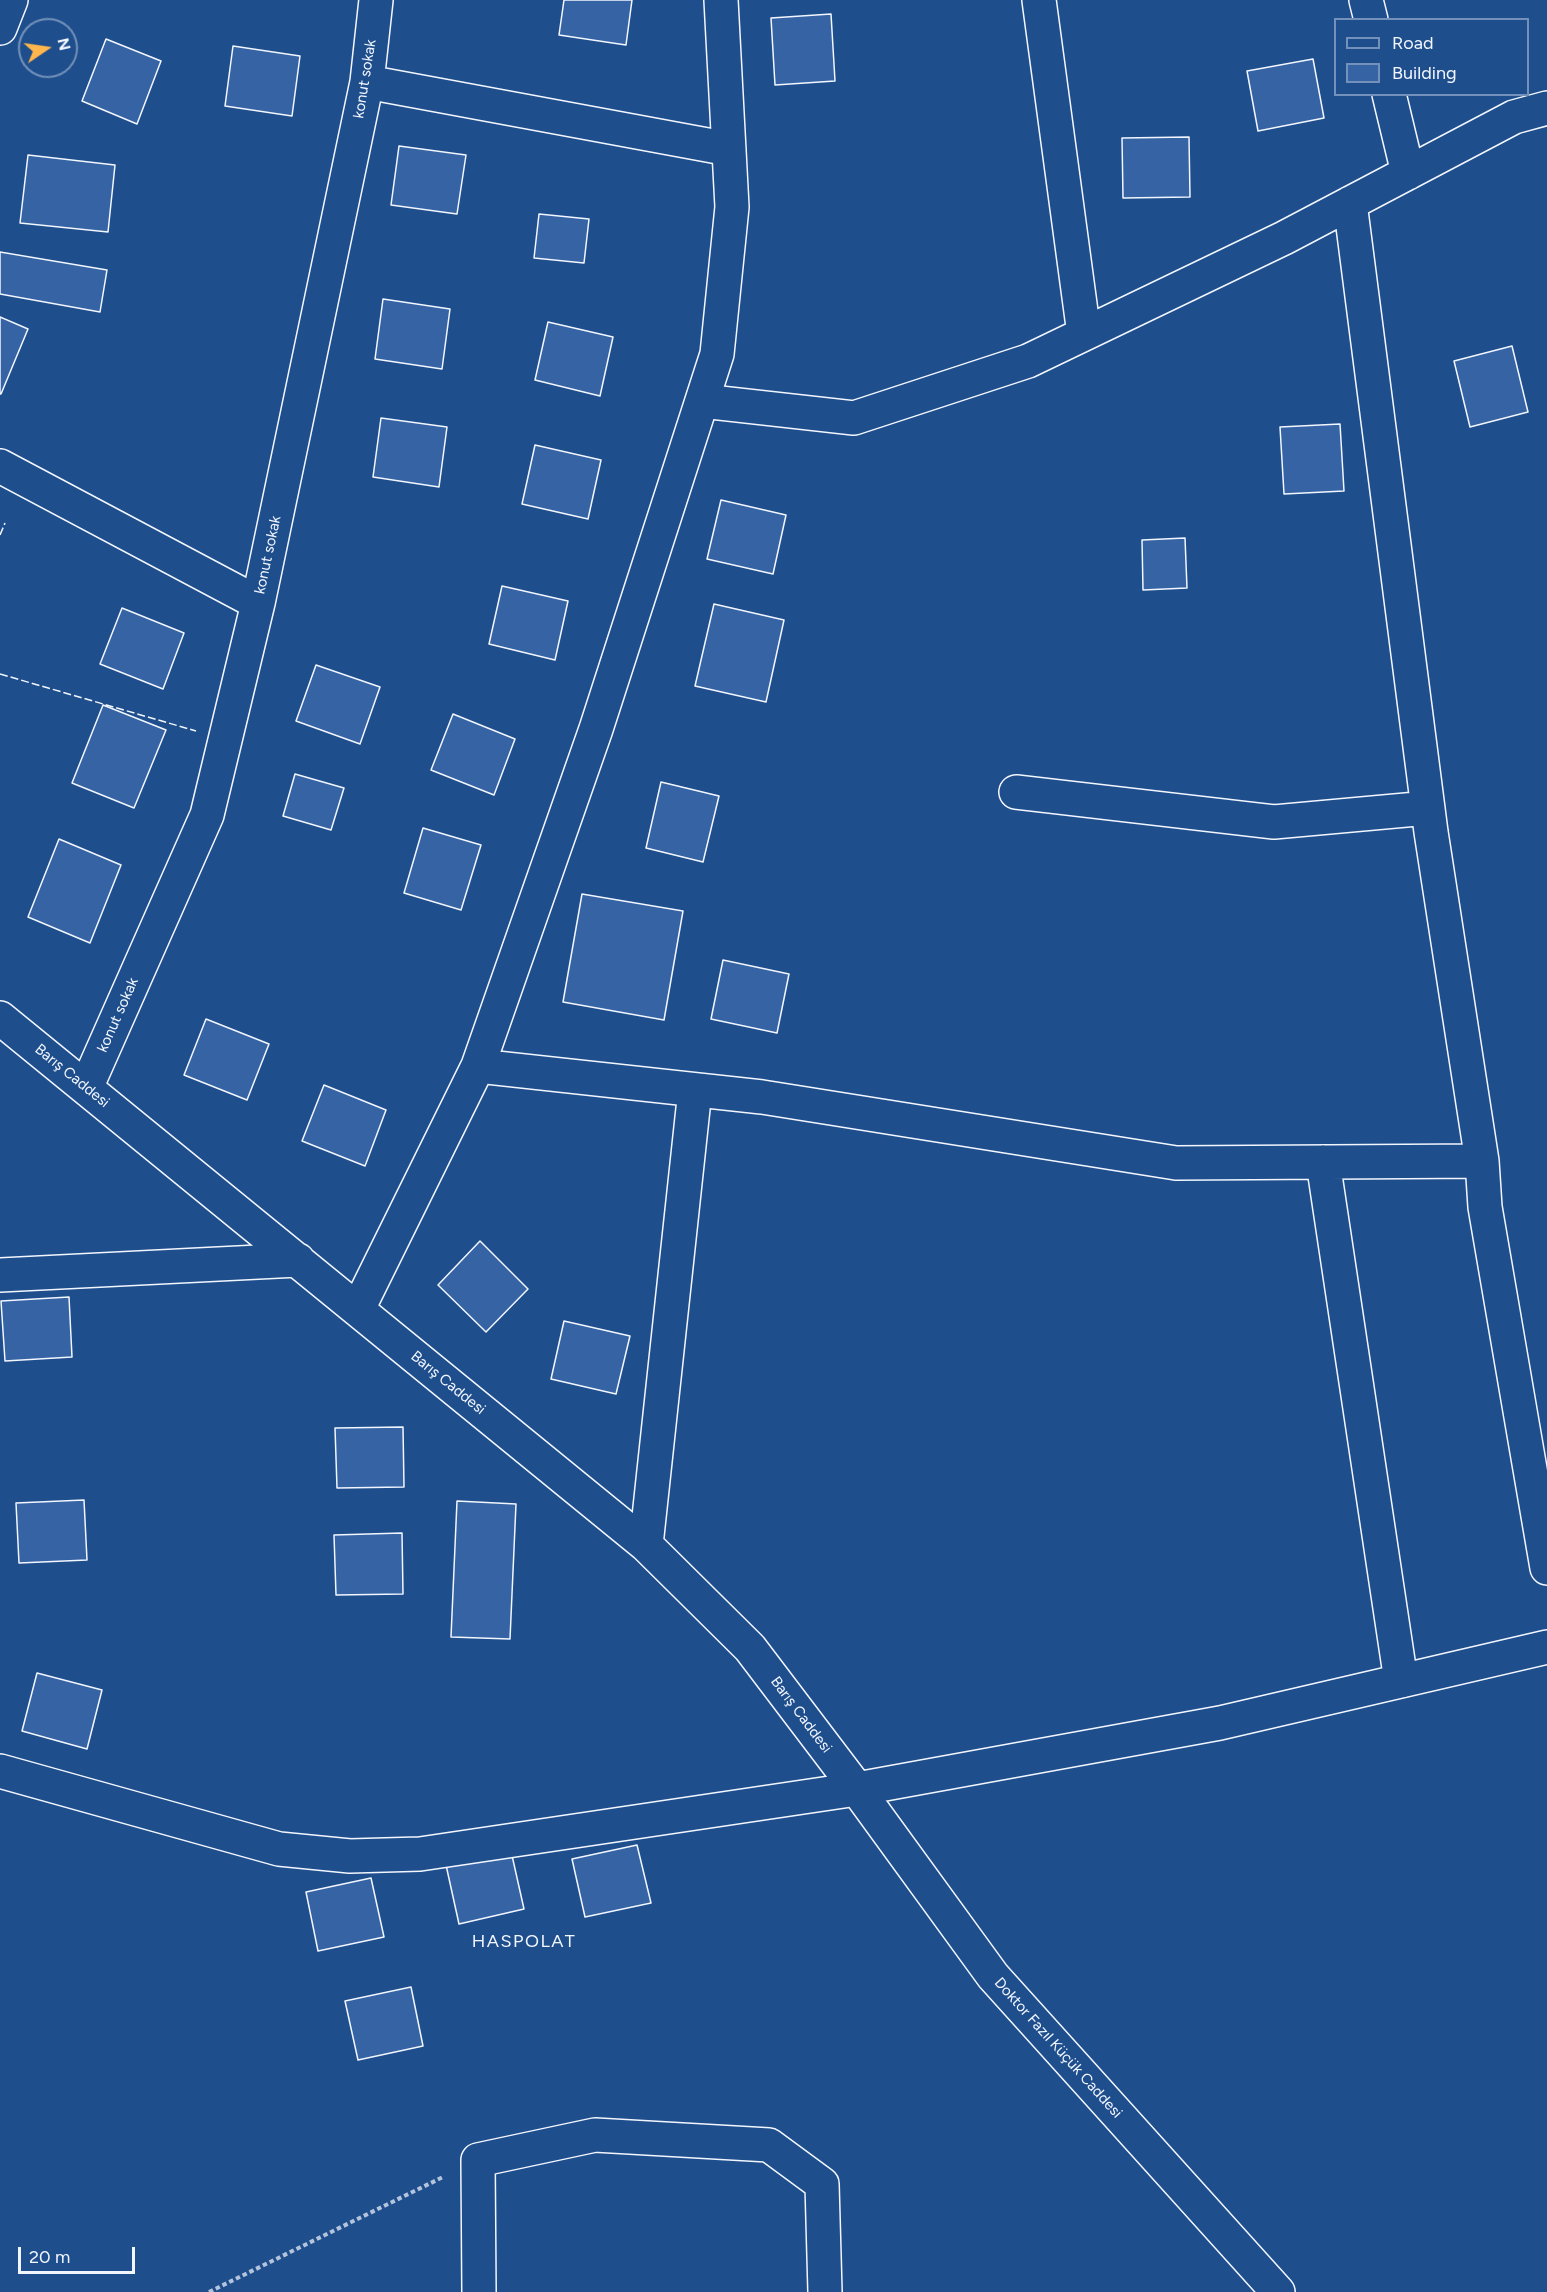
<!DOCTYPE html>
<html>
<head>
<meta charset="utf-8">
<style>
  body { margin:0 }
  #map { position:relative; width:1547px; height:2292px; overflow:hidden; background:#1f4e8c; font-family:Figtree,sans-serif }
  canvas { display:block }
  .legend { position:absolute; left:1334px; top:18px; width:195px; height:78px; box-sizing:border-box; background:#1f4e8c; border:2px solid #7391ba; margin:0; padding:8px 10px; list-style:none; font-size:18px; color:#f2f6ff }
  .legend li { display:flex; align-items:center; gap:12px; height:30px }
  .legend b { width:30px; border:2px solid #7391ba }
  .north { position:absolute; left:18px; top:18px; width:60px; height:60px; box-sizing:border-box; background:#1f4e8c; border:2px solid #7391ba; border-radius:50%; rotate:77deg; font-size:16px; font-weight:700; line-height:24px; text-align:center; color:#f2f6ff }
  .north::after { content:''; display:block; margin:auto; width:21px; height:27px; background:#ffb74d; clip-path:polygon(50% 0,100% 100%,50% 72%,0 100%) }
  .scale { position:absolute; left:18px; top:2247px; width:117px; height:27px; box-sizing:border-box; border:3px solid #f2f6ff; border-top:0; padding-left:8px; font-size:18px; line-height:21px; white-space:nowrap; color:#f2f6ff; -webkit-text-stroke:4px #1f4e8c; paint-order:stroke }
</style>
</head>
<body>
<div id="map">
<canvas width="1547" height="2292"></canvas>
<ul class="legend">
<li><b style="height:8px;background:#1f4e8c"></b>Road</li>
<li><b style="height:16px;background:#3563a3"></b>Building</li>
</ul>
<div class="north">N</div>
<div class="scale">20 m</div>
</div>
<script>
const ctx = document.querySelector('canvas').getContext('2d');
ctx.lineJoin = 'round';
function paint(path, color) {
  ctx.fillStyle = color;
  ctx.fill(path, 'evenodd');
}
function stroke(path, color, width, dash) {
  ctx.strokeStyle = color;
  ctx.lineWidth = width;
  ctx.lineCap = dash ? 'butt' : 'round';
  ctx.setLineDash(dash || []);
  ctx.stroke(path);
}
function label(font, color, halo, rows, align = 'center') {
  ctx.font = font + ' Figtree,sans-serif';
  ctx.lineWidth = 4.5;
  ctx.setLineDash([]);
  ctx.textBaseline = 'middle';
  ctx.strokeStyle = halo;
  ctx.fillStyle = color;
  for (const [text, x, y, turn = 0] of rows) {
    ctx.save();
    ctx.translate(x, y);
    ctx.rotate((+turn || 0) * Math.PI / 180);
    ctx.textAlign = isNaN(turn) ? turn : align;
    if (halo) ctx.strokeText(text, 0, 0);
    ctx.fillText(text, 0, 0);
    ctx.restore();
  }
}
const building = new Path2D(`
  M564,0H632L626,45L559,35Z
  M831,14L835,81L775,85L771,18Z
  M106,39L161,61L137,124L82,101Z
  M233,46L300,56L292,116L225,106Z
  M1313,59L1324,118L1258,131L1247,71Z
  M1189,137L1190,197L1123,198L1122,138Z
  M399,146L466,155L457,214L391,205Z
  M28,155L115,165L108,232L20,223Z
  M539,214L589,219L584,263L534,258Z
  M0,252L107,270L100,312L0,294Z
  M383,299L450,309L442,369L375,359Z
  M0,317L28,329L1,394H0Z
  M548,322L613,337L600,396L535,380Z
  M1512,346L1528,412L1470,427L1454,361Z
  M381,418L447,427L439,487L373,477Z
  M1340,424L1344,491L1284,494L1280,427Z
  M535,445L601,460L588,519L522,504Z
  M721,500L786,515L773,574L707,559Z
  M1185,538L1187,588L1143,590L1142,540Z
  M502,586L568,601L555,660L489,644Z
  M714,604L784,620L766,702L695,686Z
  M122,608L184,633L163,689L100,664Z
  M316,665L380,687L360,744L296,721Z
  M103,705L166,730L134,808L72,783Z
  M453,714L515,739L494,795L431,770Z
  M295,774L344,788L331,830L283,816Z
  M661,782L719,796L703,862L646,848Z
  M423,828L481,845L461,910L404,893Z
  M59,839L121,865L90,943L28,917Z
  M582,894L683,911L664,1020L563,1002Z
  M723,960L789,974L777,1033L711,1019Z
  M206,1019L269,1044L247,1100L184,1075Z
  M324,1085L386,1110L365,1166L302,1141Z
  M480,1241L528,1289L486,1332L438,1285Z
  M69,1297L72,1357L5,1361L1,1301Z
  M564,1321L630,1336L616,1394L551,1379Z
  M403,1427L404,1487L337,1488L335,1428Z
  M84,1500L87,1560L19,1563L16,1503Z
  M457,1501L516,1504L510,1639L451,1637Z
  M402,1533L403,1594L336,1595L334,1535Z
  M37,1673L102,1690L87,1749L22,1731Z
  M637,1845L651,1903L585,1917L572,1859Z
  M511,1851L524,1909L459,1924L446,1865Z
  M371,1878L384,1937L318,1951L306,1892Z
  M411,1987L423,2046L358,2060L345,2001Z`);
const path = new Path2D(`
  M209,2292L443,2177`);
const minor = new Path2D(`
  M1039,0L1084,334
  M1366,0L1371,20
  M0,28L11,0
  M367,82L729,149
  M1389,94L1408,173
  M1350,203L1431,832L1482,1161L1485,1207L1547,1568
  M702,401L854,418L1028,361L1284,238L1514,117L1547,108
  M0,466L258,603
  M1016,792L1274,822L1428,808
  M0,1018L646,1545L750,1648L857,1789L993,1976L1278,2292
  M478,1066L762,1097L1176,1163L1482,1161
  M86,1088L207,815L258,603L367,82L376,0
  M1323,1162L1401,1681
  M0,1275L298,1260
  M358,1309L478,1066L596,729L717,354L732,207L721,0
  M646,1545L695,1090
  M0,1771L279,1849L350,1856L420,1854L857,1789L1220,1723L1547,1647
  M479,2292L478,2160L595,2135L769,2145L822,2184L825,2292`);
const fence = new Path2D(`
  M0,535L5,523
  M0,674L196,731`);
const streetNames = [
  ["konut sokak",365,79,-81],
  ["konut sokak",268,555,-78],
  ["konut sokak",118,1015,-66],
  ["Barış Caddesi",72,1076,39],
  ["Barış Caddesi",448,1383,39],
  ["Barış Caddesi",801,1715,53],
  ["Doktor Fazıl Küçük Caddesi",1058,2048,48]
];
const quarterNames = [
  ["HASPOLAT",524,1942]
];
paint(building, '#3563a3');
stroke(building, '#f2f6ff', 1.5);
stroke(minor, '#f2f6ff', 36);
stroke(path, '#b3c4dc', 4, [4.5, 3]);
stroke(minor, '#1f4e8c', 33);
stroke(fence, '#f2f6ff', 1.5, [8, 3]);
label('15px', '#f2f6ff', '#1f4e8c', streetNames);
ctx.letterSpacing = '1.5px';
label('18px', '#f2f6ff', '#1f4e8c', quarterNames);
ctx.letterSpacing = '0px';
</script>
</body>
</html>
